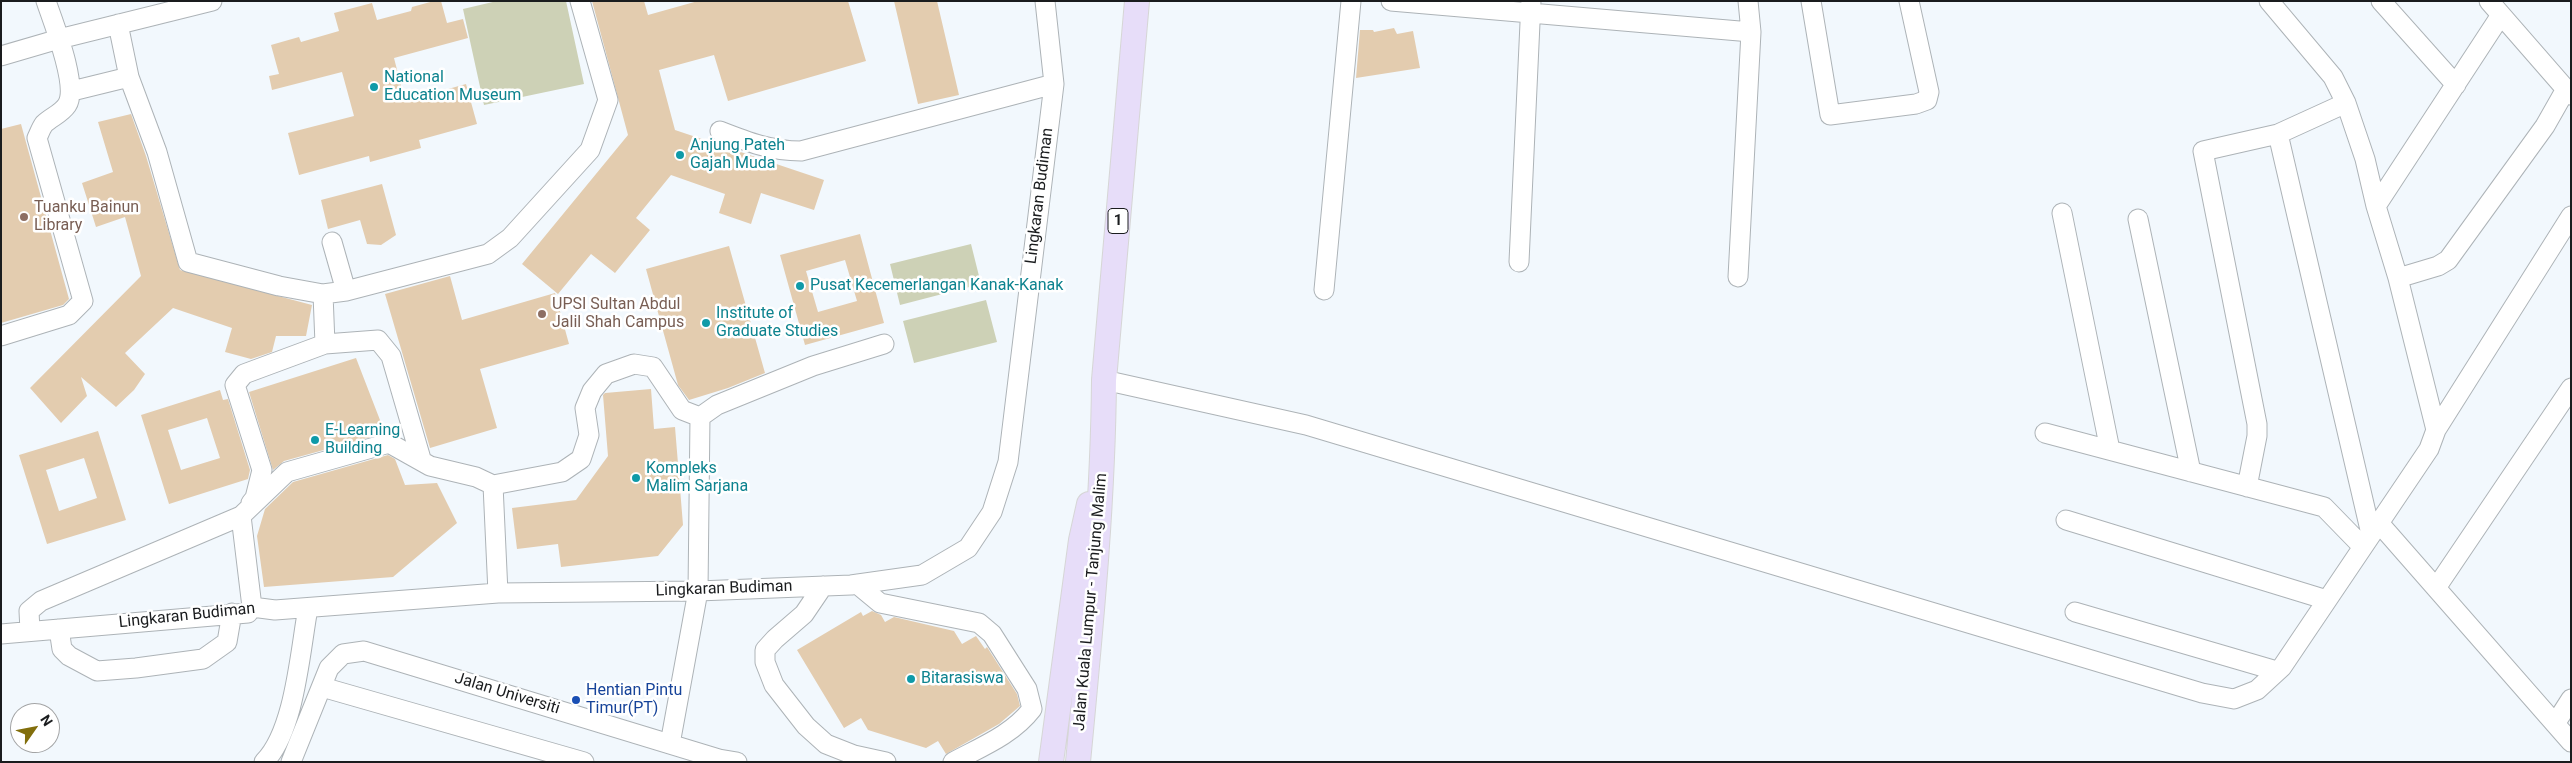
<!DOCTYPE html>
<html>
<head>
<meta charset="utf-8">
<style>
  body { margin:0 }
  #map { position:relative; width:2572px; height:763px; overflow:hidden; background:#f2f8fd; font-family:Roboto,sans-serif }
  canvas { display:block }
  .frame { position:absolute; inset:0; border:2px solid #1a1c1e; pointer-events:none }
  .north { position:absolute; left:10px; top:703px; width:50px; height:50px; box-sizing:border-box; background:#fff; border:1px solid #a3a4a5; border-radius:50%; rotate:57deg; font-size:14px; font-weight:700; line-height:20px; text-align:center; color:#1a1c1e }
  .north::after { content:''; display:block; margin:auto; width:18px; height:22px; background:#826e0c; clip-path:polygon(50% 0,100% 100%,50% 72%,0 100%) }
</style>
</head>
<body>
<div id="map">
<canvas width="2572" height="763"></canvas>
<div class="frame"></div>
<div class="north">N</div>
</div>
<script>
const ctx = document.querySelector('canvas').getContext('2d');
ctx.lineJoin = 'round';
function paint(path, color) {
  ctx.fillStyle = color;
  ctx.fill(path, 'evenodd');
}
function stroke(path, color, width, dash) {
  ctx.strokeStyle = color;
  ctx.lineWidth = width;
  ctx.lineCap = dash ? 'butt' : 'round';
  ctx.setLineDash(dash || []);
  ctx.stroke(path);
}
function label(font, color, halo, rows, align = 'center') {
  ctx.font = font + ' Roboto,sans-serif';
  ctx.lineWidth = 5;
  ctx.setLineDash([]);
  ctx.textBaseline = 'middle';
  ctx.strokeStyle = halo;
  ctx.fillStyle = color;
  for (const [text, x, y, turn = 0] of rows) {
    ctx.save();
    ctx.translate(x, y);
    ctx.rotate((+turn || 0) * Math.PI / 180);
    ctx.textAlign = isNaN(turn) ? turn : align;
    if (halo) ctx.strokeText(text, 0, 0);
    ctx.fillText(text, 0, 0);
    ctx.restore();
  }
}
const green = new Path2D(`
  M497,1H566L584,84L484,105L463,9Z
  M971,244L981,284L900,305L890,264Z
  M986,300L997,342L914,363L903,321Z`);
const building = new Path2D(`
  M434,1H441L447,23L463,19L468,38L394,58L405,101L466,84L477,124L419,140L421,148L370,162L369,156L299,175L288,133L354,116L342,72L272,90L269,76L279,74L271,45L299,37L301,42L339,31L334,13L372,3L377,20L411,11L412,7Z
  M592,1H644L648,15L698,1H848L866,61L728,101L714,55L659,70L675,130L824,180L814,210L761,193L751,224L719,213L725,194L671,175L636,218L650,230L615,273L591,254L558,294L522,264L628,135Z
  M894,1H937L959,95L918,104Z
  M1394,28L1397,34L1413,31L1420,68L1356,78L1360,30H1373L1374,32Z
  M131,114L146,156L180,270L312,305L306,336H276L272,352L251,359L225,352L232,328L173,308L125,353L145,374L134,390L116,407L81,377L87,396L61,423L30,388L141,276L125,217L96,227L82,183L113,172L98,122Z
  M21,124L69,299L63,305L1,323V129Z
  M382,184L396,235L381,245L367,244L360,220L328,229L321,200Z
  M860,234L884,323L805,345L780,255ZM845,260L857,301L818,312L806,271Z
  M729,246L765,373L728,388L689,400L678,385L646,269Z
  M450,276L462,320L555,293L569,344L480,369L497,428L430,448L385,294Z
  M356,358L385,433L284,461L273,470L249,392Z
  M651,389L654,429L675,427L683,525L658,556L561,567L558,544L517,549L512,508L576,500L608,456L603,395L605,393Z
  M220,390L223,400L228,399L250,470L248,479L169,504L141,415ZM207,418L220,458L181,470L168,430Z
  M98,431L126,520L47,544L19,455ZM84,458L97,498L59,511L46,470Z
  M388,455L395,459L405,485L437,483L457,523L393,577L264,587L257,536L265,509L293,482Z
  M872,611L881,615L885,622L894,617L954,631L962,644L976,636L985,649L987,647L1017,694L1020,706L999,724L946,754L938,741L926,748L868,730L861,718L844,728L797,650L861,612L863,616Z`);
const minor = new Path2D(`
  M1391,1L1751,32
  M1811,1L1830,115L1916,104L1927,100L1929,92L1909,1
  M2381,1L2456,85
  M2489,1L2571,95
  M118,24L129,77L157,152L188,262L279,286L323,294L346,291L488,254L510,238L590,150L608,100L580,1
  M1,56L59,39L212,1
  M72,91L129,77
  M720,131C748,142 771,151 801,151L1054,84
  M2278,134L2371,534
  M2376,206L2501,15
  M2062,213L2110,450
  M2138,219L2191,472
  M332,242L346,291
  M1519,262L1531,1
  M1738,277L1751,32L1748,1
  M2398,278L2438,266L2448,260L2545,126L2566,89
  M1324,290L1351,1
  M323,294L325,344
  M1,336L69,315L83,301L37,138C39,134 41,128 44,124C51,117 61,114 67,105C79,86 53,22 46,1
  M1104,380L1306,425L2202,693L2234,699L2257,690L2282,667L2429,449L2436,430L2398,278L2376,206L2365,159L2346,103L2333,77L2269,1
  M2436,430L2571,216
  M2045,433L2324,507L2363,547
  M493,485L498,593
  M2247,487L2257,436V424L2203,151L2278,134L2346,103
  M251,503L255,498L262,470L235,385L244,374L325,344L378,340L391,356L421,459
  M241,516L287,472L389,443L430,466L476,477L493,485L562,472L581,459L589,435L585,408L592,391L606,374L634,364L653,367L682,410L700,417
  M2066,520L2327,600
  M2379,523L2571,742
  M857,584L880,603L979,623L992,634L1027,689L1032,709C1012,735 981,747 953,762
  M823,586L804,614L775,639L765,650V662L774,685L806,726L826,744L854,755L886,762
  M2436,588L2571,388
  M2075,612L2277,671
  M59,629L62,649L69,656L97,671L136,668L203,659L227,642L232,613
  M30,631L29,611L41,601L241,516L252,607
  M1,634L248,613L252,607L275,610L498,593L698,591L851,585L922,575L968,548L992,512L1008,462L1054,84L1045,1
  M322,687L584,762
  M2555,724L2571,699
  M670,744L698,591L700,417L717,405L813,366L884,344
  M264,762C295,731 300,651 308,608
  M291,762L329,668L343,654L364,651L719,759L737,762`);
const major = new Path2D(`
  M1051,762L1081,540L1089,504
  M1078,762C1090,635 1103,508 1104,380L1137,1`);
const markers = [
  [374,87,5,"#0f9aa8"],
  [680,155,5,"#0f9aa8"],
  [24,217,5,"#8d6e63"],
  [800,286,5,"#0f9aa8"],
  [542,314,5,"#8d6e63"],
  [706,323,5,"#0f9aa8"],
  [315,440,5,"#0f9aa8"],
  [636,478,5,"#0f9aa8"],
  [911,679,5,"#0f9aa8"],
  [576,700,5,"#1a4fb4"]
];
const shields = [
  [1118,221,20]
];
const shieldNames = [
  ["1",1118,221]
];
const cultureNames = [
  ["National",384,78],
  ["Education Museum",384,96],
  ["Anjung Pateh",690,146],
  ["Gajah Muda",690,164],
  ["Pusat Kecemerlangan Kanak-Kanak",810,286],
  ["Institute of",716,314],
  ["Graduate Studies",716,332],
  ["E-Learning",325,431],
  ["Building",325,449],
  ["Kompleks",646,469],
  ["Malim Sarjana",646,487],
  ["Bitarasiswa",921,679]
];
const streetNames = [
  ["Lingkaran Budiman",1040,196,-83],
  ["Lingkaran Budiman",724,589,-2],
  ["Jalan Kuala Lumpur - Tanjung Malim",1091,602,-85],
  ["Lingkaran Budiman",187,616,-6],
  ["Jalan Universiti",507,694,17]
];
const educationNames = [
  ["Tuanku Bainun",34,208],
  ["Library",34,226],
  ["UPSI Sultan Abdul",552,305],
  ["Jalil Shah Campus",552,323]
];
const transitNames = [
  ["Hentian Pintu",586,691],
  ["Timur(PT)",586,709]
];
paint(green, '#cdd1b6');
paint(building, '#e3ccaf');
stroke(minor, '#adb3b7', 21);
stroke(major, '#d6d6d6', 26);
stroke(minor, '#fff', 19);
stroke(major, '#e7ddf9', 24);
for (const [x, y, r, color] of markers) {
  const dot = new Path2D();
  dot.arc(x, y, r, 0, 2 * Math.PI);
  ctx.fillStyle = color;
  ctx.fill(dot);
  stroke(dot, '#fff', 2);
}
for (const [x, y, w] of shields) {
  const box = new Path2D();
  box.roundRect(x - w / 2, y - 12.5, w, 25, 4);
  ctx.fillStyle = '#fff';
  ctx.fill(box);
  stroke(box, '#1a1c1e', 1);
}
label('bold 15px', '#1a1c1e', null, shieldNames);
label('16px', '#0d838f', '#fff', cultureNames, 'left');
label('16px', '#1a1c1e', '#fff', streetNames);
label('16px', '#785e54', '#fff', educationNames, 'left');
label('16px', '#164399', '#fff', transitNames, 'left');
</script>
</body>
</html>
